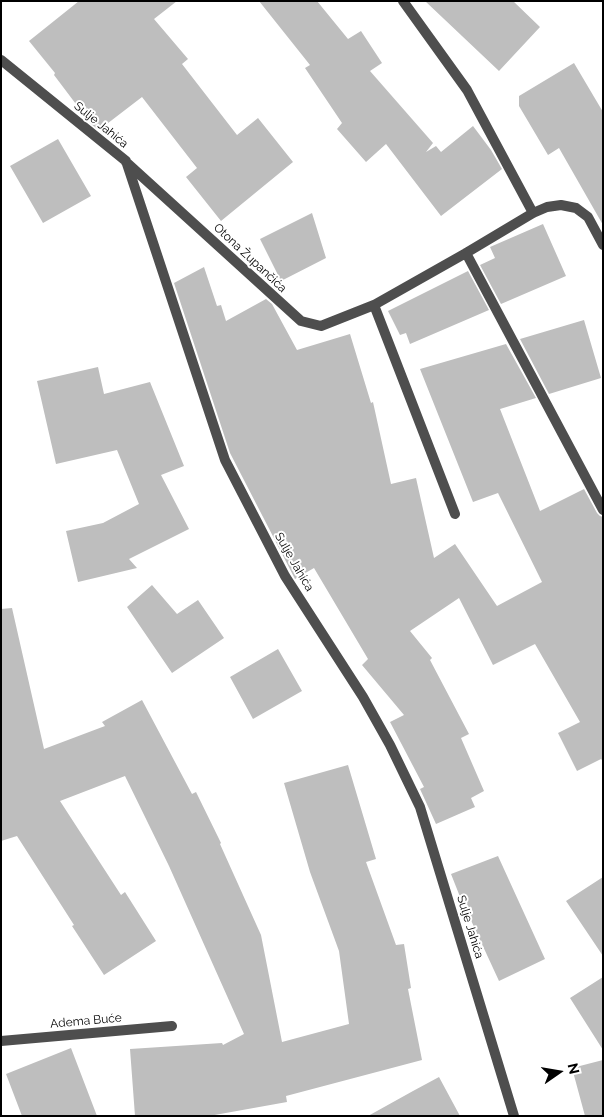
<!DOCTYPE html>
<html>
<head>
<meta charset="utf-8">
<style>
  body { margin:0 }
  #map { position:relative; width:604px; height:1117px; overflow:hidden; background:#fff; font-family:Raleway,sans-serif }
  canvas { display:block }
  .frame { position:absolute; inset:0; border:2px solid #000; pointer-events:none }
  .north { position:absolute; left:534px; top:1047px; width:50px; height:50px; -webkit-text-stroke:4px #fff; paint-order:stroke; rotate:77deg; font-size:14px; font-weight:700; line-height:20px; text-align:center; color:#000 }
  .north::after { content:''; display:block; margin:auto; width:18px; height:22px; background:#000; clip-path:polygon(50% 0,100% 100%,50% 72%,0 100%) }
</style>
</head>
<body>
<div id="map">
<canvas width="604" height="1117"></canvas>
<div class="frame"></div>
<div class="north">N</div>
</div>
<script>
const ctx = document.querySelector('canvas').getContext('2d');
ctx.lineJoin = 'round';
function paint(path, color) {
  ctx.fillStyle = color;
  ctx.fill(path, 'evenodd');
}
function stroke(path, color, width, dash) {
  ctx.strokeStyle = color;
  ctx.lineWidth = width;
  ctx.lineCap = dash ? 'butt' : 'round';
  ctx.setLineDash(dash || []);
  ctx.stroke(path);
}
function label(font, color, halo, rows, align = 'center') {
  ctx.font = font + ' Raleway,sans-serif';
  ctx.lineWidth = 4;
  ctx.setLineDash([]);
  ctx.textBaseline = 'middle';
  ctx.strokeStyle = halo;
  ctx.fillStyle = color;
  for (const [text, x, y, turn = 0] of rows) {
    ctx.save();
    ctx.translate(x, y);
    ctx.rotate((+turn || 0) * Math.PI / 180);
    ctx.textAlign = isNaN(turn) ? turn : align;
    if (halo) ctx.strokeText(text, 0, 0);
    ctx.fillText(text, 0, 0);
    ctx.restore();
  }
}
const building = new Path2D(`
  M79,1H177L154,19L188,59L182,64L237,135L258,118L293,162L221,221L186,177L197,168L142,97L99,130L91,124L54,75L55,73L29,41Z
  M259,1H317L348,39L361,31L382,63L370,71L433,143L426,152L436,146L441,152L473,126L491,150L502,169L441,216L386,144L366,162L337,129L342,123L305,68L310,65Z
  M425,1H513L540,27L499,71Z
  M574,63L603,112V225L559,148L548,155L519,106V96Z
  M58,139L91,196L43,223L10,166Z
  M312,213L326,258L281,281L260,239Z
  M543,224L566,276L501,304L480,265L495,258L490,247Z
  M204,267L217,306L221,305L226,321L266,299L272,304L297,350L350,334L371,403L373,402L391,484L416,478L434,558L455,544L497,606L542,582L498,493L473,502L420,369L506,344L536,398L500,409L540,511L584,489L597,513L600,516L603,517V761L601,759L577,771L558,733L580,722L535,644L493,665L459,598L410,631L432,658L430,660L469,734L461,738L484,791L471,798L475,807L436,824L420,789L424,787L390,722L404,715L362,665L368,659L314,568L295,579L230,453L174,283Z
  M468,271L489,310L410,344L406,333L400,335L388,311Z
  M584,320L601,378L549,394L520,339Z
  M98,367L104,394L150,382L184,466L161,475L189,529L129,559L137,568L78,582L66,531L103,523L139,504L117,450L56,464L37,381Z
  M152,585L177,614L198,600L224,638L172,673L127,607Z
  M12,608L44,749L105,726L102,722L142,700L192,794L196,792L221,843L220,844L261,935L282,1042L349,1024L339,951L310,872L284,783L348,765L376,859L366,862L396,945L404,944L411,988L408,989L422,1060L286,1096L287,1102L209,1116H135L130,1049L222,1043L223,1045L244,1034L169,866L125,776L60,801L121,895L125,892L156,941L104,975L72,926L74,925L17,836L1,841V609Z
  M278,649L302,691L253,719L230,677Z
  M498,856L545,959L499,981L469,916L468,917L451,874Z
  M603,877V956L566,901Z
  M603,977V1050L570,998Z
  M71,1048L97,1116H22L6,1074Z
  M603,1060V1116H585L572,1068Z
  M439,1077L460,1116H368L413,1091Z`);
const minor = new Path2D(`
  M403,1L467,90L533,213
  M1,60L126,161L225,460L285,576L363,697L390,745L420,807L514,1116
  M126,162L301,321L321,326L374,305L466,253L533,213L547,207L561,205L576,208L588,217L603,245
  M466,253L603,510
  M374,305L455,514
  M1,1041L172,1026`);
const streetNames = [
  ["Sulje Jahića",101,125,39],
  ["Otona Župančića",250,258,43],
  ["Sulje Jahića",294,562,60],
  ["Sulje Jahića",470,927,73],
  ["Adema Buće",86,1021,-5]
];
paint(building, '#bebebe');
stroke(minor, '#4e4e4e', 10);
label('12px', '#000', '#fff', streetNames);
</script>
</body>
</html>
